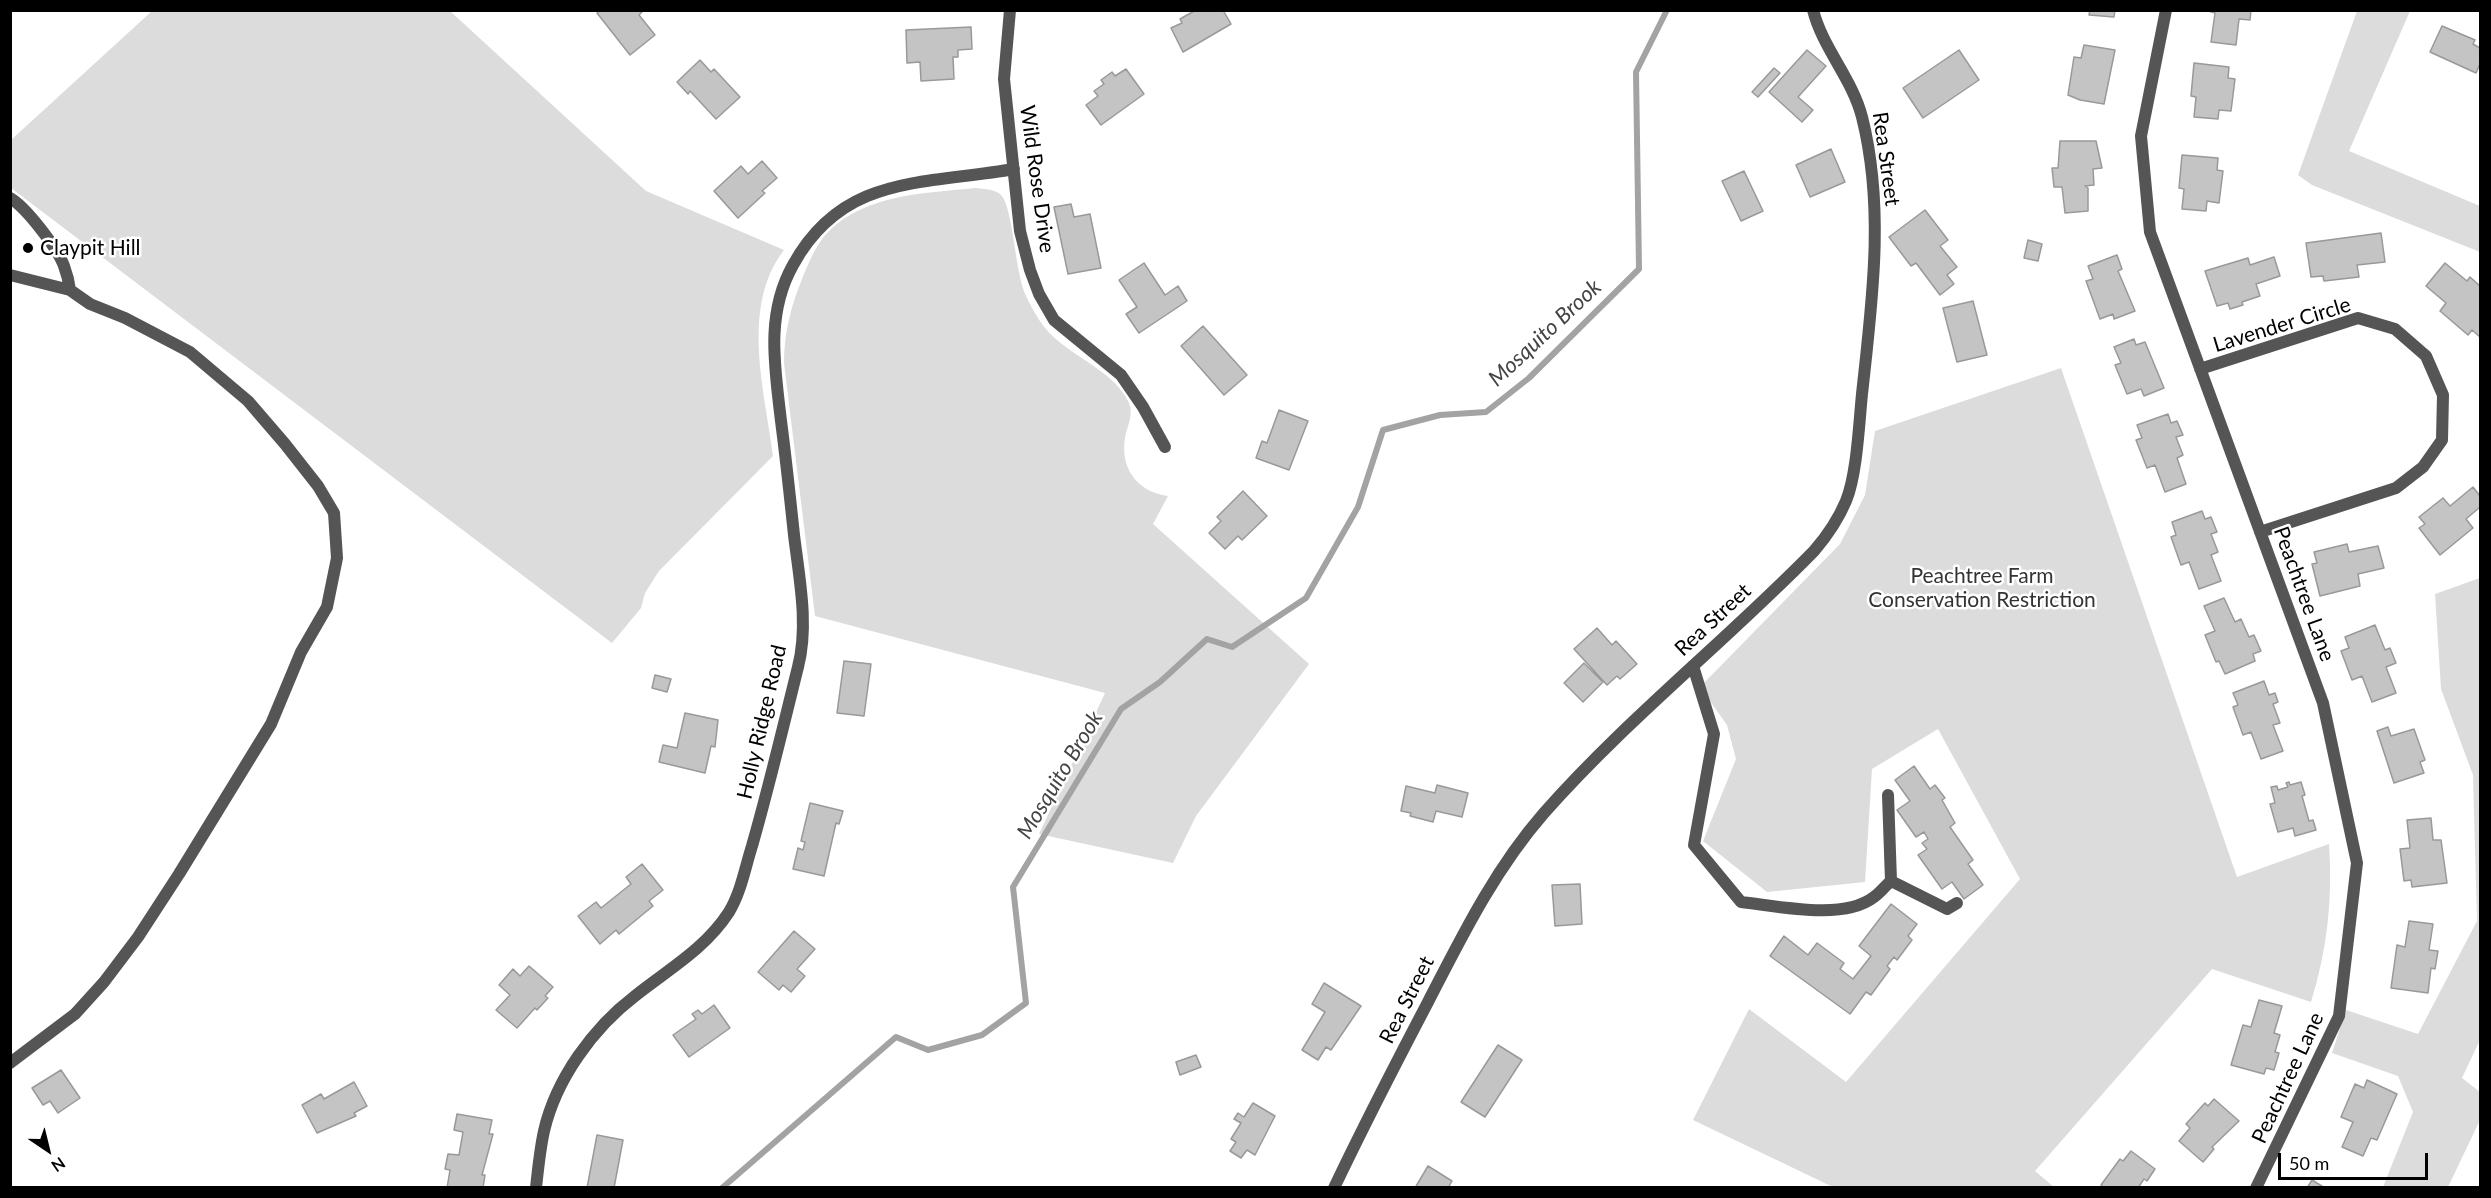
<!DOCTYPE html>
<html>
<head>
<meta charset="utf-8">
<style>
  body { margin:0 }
  #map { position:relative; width:2491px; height:1198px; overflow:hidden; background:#fff; font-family:Lato,sans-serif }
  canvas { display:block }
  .frame { position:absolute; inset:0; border:12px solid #000; pointer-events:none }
  .north { position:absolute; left:18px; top:1120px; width:60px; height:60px; -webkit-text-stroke:4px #fff; paint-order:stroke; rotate:145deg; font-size:16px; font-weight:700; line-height:24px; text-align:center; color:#000 }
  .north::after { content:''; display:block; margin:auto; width:21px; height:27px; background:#000; clip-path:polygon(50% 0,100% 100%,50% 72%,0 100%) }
  .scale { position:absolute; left:2278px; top:1153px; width:150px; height:27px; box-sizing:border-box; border:3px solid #000; border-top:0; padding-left:8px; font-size:18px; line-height:21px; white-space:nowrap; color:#000; -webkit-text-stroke:4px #fff; paint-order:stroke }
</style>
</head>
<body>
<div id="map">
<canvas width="2491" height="1198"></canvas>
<div class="frame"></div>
<div class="north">N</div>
<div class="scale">50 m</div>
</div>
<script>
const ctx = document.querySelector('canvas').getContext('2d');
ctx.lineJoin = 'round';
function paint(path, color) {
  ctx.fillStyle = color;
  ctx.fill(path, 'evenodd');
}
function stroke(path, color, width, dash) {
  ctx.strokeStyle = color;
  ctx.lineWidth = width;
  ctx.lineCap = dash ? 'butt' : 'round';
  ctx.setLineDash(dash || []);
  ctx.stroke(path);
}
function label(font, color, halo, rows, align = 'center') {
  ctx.font = font + ' Lato,sans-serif';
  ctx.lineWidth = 5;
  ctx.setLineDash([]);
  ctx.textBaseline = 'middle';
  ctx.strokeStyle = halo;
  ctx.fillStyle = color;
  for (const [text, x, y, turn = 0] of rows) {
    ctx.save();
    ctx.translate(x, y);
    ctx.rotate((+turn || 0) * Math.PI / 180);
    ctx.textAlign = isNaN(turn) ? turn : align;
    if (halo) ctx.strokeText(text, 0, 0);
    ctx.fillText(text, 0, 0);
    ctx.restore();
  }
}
const green = new Path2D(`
  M152,11H450L646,191L784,250C740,307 765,391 773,456L659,571L645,593L641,608L612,643L11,188V140Z
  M2357,11H2410L2349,151L2480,206V252L2312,185L2298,175Z
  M975,188C984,189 995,189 1001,195C1013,207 1015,273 1026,296C1033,311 1044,330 1057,340C1079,359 1117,375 1129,403C1134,415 1127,426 1125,438C1120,468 1137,492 1168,496L1153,524L1309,664L1196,816L1173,863L1039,834L1105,693L815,616L784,363C784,333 791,306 802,279C809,262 816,244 829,231C866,194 927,193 975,188Z
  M2061,368L2237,877L2329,844C2333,899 2327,950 2311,1002L2212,969L2035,1171L2054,1187H1833L1693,1120L1749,1009L1846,1082L2020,879L1938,729L1872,769L1865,882L1767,892L1703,841L1736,759L1727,725L1700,687L1840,544L1865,495L1875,431Z
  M2480,578V1040L2462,1078L2480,1092V1120L2448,1187H2383L2413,1112L2398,1076L2332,1053L2346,1010L2418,1034L2477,921L2473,775L2441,689L2435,594Z`);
const stream = new Path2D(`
  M722,1188L896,1037L928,1050L982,1035L1026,1003L1013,887L1121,709L1160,682L1207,639L1232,647L1306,598L1358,507L1383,430L1440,415L1486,412L1529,378L1639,269L1636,72L1667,10`);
const building = new Path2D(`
  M600,10H644L639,15L655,35L630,55L597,13Z
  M1196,10H1223L1231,24L1183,52L1171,28L1182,23L1180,19Z
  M2090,10H2115L2114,17L2089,15Z
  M2251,10L2250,20L2239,19L2236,45L2211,42L2215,13L2205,10Z
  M2442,26L2475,40L2473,44L2480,48V64L2476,73L2430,52Z
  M971,27L972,49L958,50V57H953L954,79L921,81L920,62L907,63L906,30Z
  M2084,45L2115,50L2104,104L2080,100L2068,95L2074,57L2081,58Z
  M1807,50L1826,66L1798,97L1813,110L1802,122L1769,92Z
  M1959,50L1979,80L1923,118L1903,88Z
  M700,60L711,72L714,69L740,97L716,119L690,91L688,94L677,82Z
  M2194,63L2229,67L2228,78L2235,79L2231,111L2219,110L2218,119L2194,117L2196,97L2191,96Z
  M1774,68L1780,73L1758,97L1752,92Z
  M1126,69L1144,94L1101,125L1086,105L1098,96L1094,91L1104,84L1101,80L1112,72L1115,76Z
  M2060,141H2096L2102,168L2093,169L2094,185L2085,186L2088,188V211L2065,213L2062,187H2054L2052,168H2058Z
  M1831,149L1845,182L1810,197L1796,165Z
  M2182,155L2218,158L2217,170L2223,171L2219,203L2207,201L2206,211L2182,209L2184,189L2179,188Z
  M762,161L777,178L762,191L765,193L738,218L714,191L741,166L748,174Z
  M1744,171L1763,211L1741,221L1722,181Z
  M1071,204L1074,217L1090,214L1101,268L1068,274L1054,207Z
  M1925,210L1948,240L1940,246L1957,267L1947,275L1954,284L1940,295L1916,263L1911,266L1889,237Z
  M2381,233L2385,262L2357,265L2359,277L2324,281L2323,276L2311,277L2306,243Z
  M2028,240L2042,244L2038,261L2024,258Z
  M2117,255L2122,269L2118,271L2135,311L2114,319L2113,314L2100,319L2086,281L2093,279L2088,266Z
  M2274,257L2280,276L2256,284L2260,296L2242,302L2243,305L2230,309L2228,303L2217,306L2205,271L2248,258L2250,265Z
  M1144,263L1165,295L1178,286L1187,301L1139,333L1126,314L1137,307L1119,280Z
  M2445,263L2467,281L2470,277L2480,286V337L2472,330L2468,335L2440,311L2446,303L2426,286Z
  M1973,301L1987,355L1957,362L1943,308Z
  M1203,326L1247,375L1224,395L1181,346Z
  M2134,339L2136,345L2145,342L2164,388L2144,396L2141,389L2127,394L2115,365L2121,363L2114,347Z
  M1279,410L1308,421L1289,470L1256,458L1262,441L1267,443Z
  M2168,414L2171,423L2177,421L2183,435L2176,437L2183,455L2177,458L2186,484L2165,492L2155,465L2147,468L2136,440L2142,438L2137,425Z
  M2473,487L2480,496V507L2466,519L2473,528L2440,555L2419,528L2425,524L2419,517L2443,498L2450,506Z
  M1243,491L1267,516L1242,540L1238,536L1225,549L1209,533L1221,521L1217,517Z
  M2202,511L2205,519L2211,517L2217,532L2211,534L2218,552L2211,555L2221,581L2199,589L2189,562L2181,565L2171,537L2176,535L2172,522Z
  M2347,544L2349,552L2378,546L2384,568L2358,574L2360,586L2320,596L2312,564L2317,563L2314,552Z
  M2224,598L2235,622L2241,619L2249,637L2254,635L2261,651L2253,654L2255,661L2225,674L2219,661L2216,662L2205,635L2215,631L2204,606Z
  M2375,625L2385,650L2390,648L2396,663L2386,667L2396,693L2372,702L2362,676L2352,680L2341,651L2349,648L2345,637Z
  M1597,628L1612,645L1616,641L1637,664L1620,679L1617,676L1607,685L1574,649Z
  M844,661L871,664L864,716L837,713Z
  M1584,663L1603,682L1583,702L1564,683Z
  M655,675L671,679L667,692L652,688Z
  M2264,681L2269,695L2275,693L2278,702L2273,704L2280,723L2273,725L2283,751L2261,759L2251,732L2243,735L2233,707L2238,705L2233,693Z
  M685,713L718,720L715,747L711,746L705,773L659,762L663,745L677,748Z
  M2388,727L2391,736L2414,729L2425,760L2420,762L2424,773L2394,783L2377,731Z
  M1914,766L1930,789L1935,785L1945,798L1942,800L1955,823L1950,827L1973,860L1968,864L1983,885L1964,899L1952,882L1942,889L1918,855L1927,849L1922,843L1928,839L1924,832L1916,837L1897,810L1910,801L1895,780Z
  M2289,782L2290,785L2301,782L2305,795L2302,796L2309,821L2313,820L2316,830L2295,836L2293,828L2278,832L2270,804L2275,803L2271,787L2277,786L2278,790L2288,787L2286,783Z
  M1437,785L1468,793L1462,817L1436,811L1433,822L1410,816L1411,813L1401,811L1406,786L1435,793Z
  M810,803L843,811L839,824L836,823L824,876L793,869L798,848L803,850L805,842L801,841Z
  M2431,818L2433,840H2441L2447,883L2412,887L2411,880L2404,881L2400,849L2410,848L2407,820Z
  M642,864L663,890L649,901L653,906L619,934L616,930L600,944L578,916L596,902L601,908L631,884L626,877Z
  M1580,884L1582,924L1555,926L1552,885Z
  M1891,904L1917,924L1908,936L1912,940L1897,960L1894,957L1887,966L1890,969L1871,995L1866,992L1850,1014L1770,956L1784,936L1808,955L1817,943L1844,963L1840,969L1853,979L1871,956L1859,946Z
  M2409,921L2433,924L2429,950L2438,951L2435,969L2431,968L2428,993L2391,988L2397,945L2405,947Z
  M794,931L815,949L797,969L805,976L791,992L783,985L779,990L758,972Z
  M529,966L553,987L545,996L548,998L537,1010L535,1008L517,1028L496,1010L510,995L499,985L513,969L520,976Z
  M1324,983L1361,1006L1331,1050L1326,1047L1318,1060L1302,1050L1325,1012L1312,1004Z
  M2259,1000L2282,1006L2274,1033L2280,1035L2275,1052L2279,1053L2274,1070L2266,1068L2264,1074L2231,1065L2243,1025L2251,1027Z
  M714,1005L730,1028L689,1057L673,1035L696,1019L692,1014L698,1010L702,1014Z
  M1498,1045L1522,1060L1485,1117L1461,1102Z
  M1196,1055L1201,1067L1180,1075L1176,1062Z
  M61,1070L80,1098L58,1113L50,1101L43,1105L32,1088Z
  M2367,1080L2397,1094L2377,1140L2371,1138L2363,1156L2342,1147L2353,1122L2341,1117L2355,1084L2364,1088Z
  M354,1082L367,1106L354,1113L356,1116L317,1133L302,1105L321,1094L324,1099Z
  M2214,1099L2239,1121L2212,1147L2214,1149L2203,1162L2179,1141L2190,1128L2186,1124L2205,1103L2208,1106Z
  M1253,1103L1275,1116L1255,1155L1247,1150L1241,1158L1230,1151L1236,1142L1231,1139L1241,1123L1234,1119L1238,1113L1244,1117Z
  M457,1114L492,1120L489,1134H493L482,1175H485L483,1188H447L450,1170L445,1169L448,1154L459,1155L463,1132L454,1130Z
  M597,1135L623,1140L614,1188H587Z
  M2131,1151L2155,1169L2147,1181L2144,1179L2138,1188H2105L2101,1185L2120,1159L2123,1161Z
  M1428,1166L1452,1181L1448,1188H1415Z
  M2312,1180L2325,1188H2307Z`);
const service = new Path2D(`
  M10,198C26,207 58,249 64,266C67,274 69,282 70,290
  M10,275L70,290L90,304L125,318L190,352L248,401L285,444L318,486L334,513L337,558L327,607L301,652L271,724L179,874L138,937L104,982L75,1014L10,1063
  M1693,666L1714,734L1694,845L1741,902C1778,906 1843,921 1874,897C1880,893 1885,886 1891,881L1888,795
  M1891,881L1947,909L1957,903`);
const minor = new Path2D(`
  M1010,10L1004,79L1020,231L1030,270L1039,294L1054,320L1121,375L1143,407L1165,447
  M2166,10L2141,136L2150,232L2323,703L2357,863L2339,1016L2256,1188
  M2200,369L2358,318L2395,329L2426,356L2443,395L2442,440L2423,467L2396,488L2260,532
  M536,1188C538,1169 540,1149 544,1131C556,1079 593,1028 635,996C669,969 705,949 729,912C741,892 745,868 752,846C769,787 783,727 798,667C809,625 799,577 794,535C790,497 786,459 781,421C775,368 765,315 793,265C843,174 923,185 1014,169
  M1334,1188C1364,1125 1396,1063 1428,1002C1462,936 1495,869 1544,813C1627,719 1726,641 1814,551C1827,536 1838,520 1846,501C1857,474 1859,424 1862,394C1872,302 1885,208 1862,117C1852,78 1823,49 1813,10`);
const markers = [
  [28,248,6,"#000"]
];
const streetNames = [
  ["Rea Street",1886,159,82],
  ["Wild Rose Drive",1037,179,82],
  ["Lavender Circle",2282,325,-17],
  ["Peachtree Lane",2304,594,70],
  ["Rea Street",1713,620,-43],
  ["Holly Ridge Road",762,722,-77],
  ["Rea Street",1407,1000,-63],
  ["Peachtree Lane",2288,1078,-65]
];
const poiNames = [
  ["Claypit Hill",40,248]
];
const parkNames = [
  ["Peachtree Farm",1982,576],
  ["Conservation Restriction",1982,600]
];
const waterNames = [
  ["Mosquito Brook",1545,333,-43],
  ["Mosquito Brook",1060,775,-59]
];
paint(green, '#dcdcdc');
stroke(stream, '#a3a3a3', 6);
paint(building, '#c4c4c4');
stroke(building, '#999', 1.5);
stroke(service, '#555', 12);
stroke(minor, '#555', 12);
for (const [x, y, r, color] of markers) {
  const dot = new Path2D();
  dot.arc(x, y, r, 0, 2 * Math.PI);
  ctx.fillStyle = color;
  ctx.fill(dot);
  stroke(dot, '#fff', 2);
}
label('21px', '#000', '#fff', streetNames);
label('21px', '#000', '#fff', poiNames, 'left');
label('21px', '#333', '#fff', parkNames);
label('italic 22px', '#444', '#fff', waterNames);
</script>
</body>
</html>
